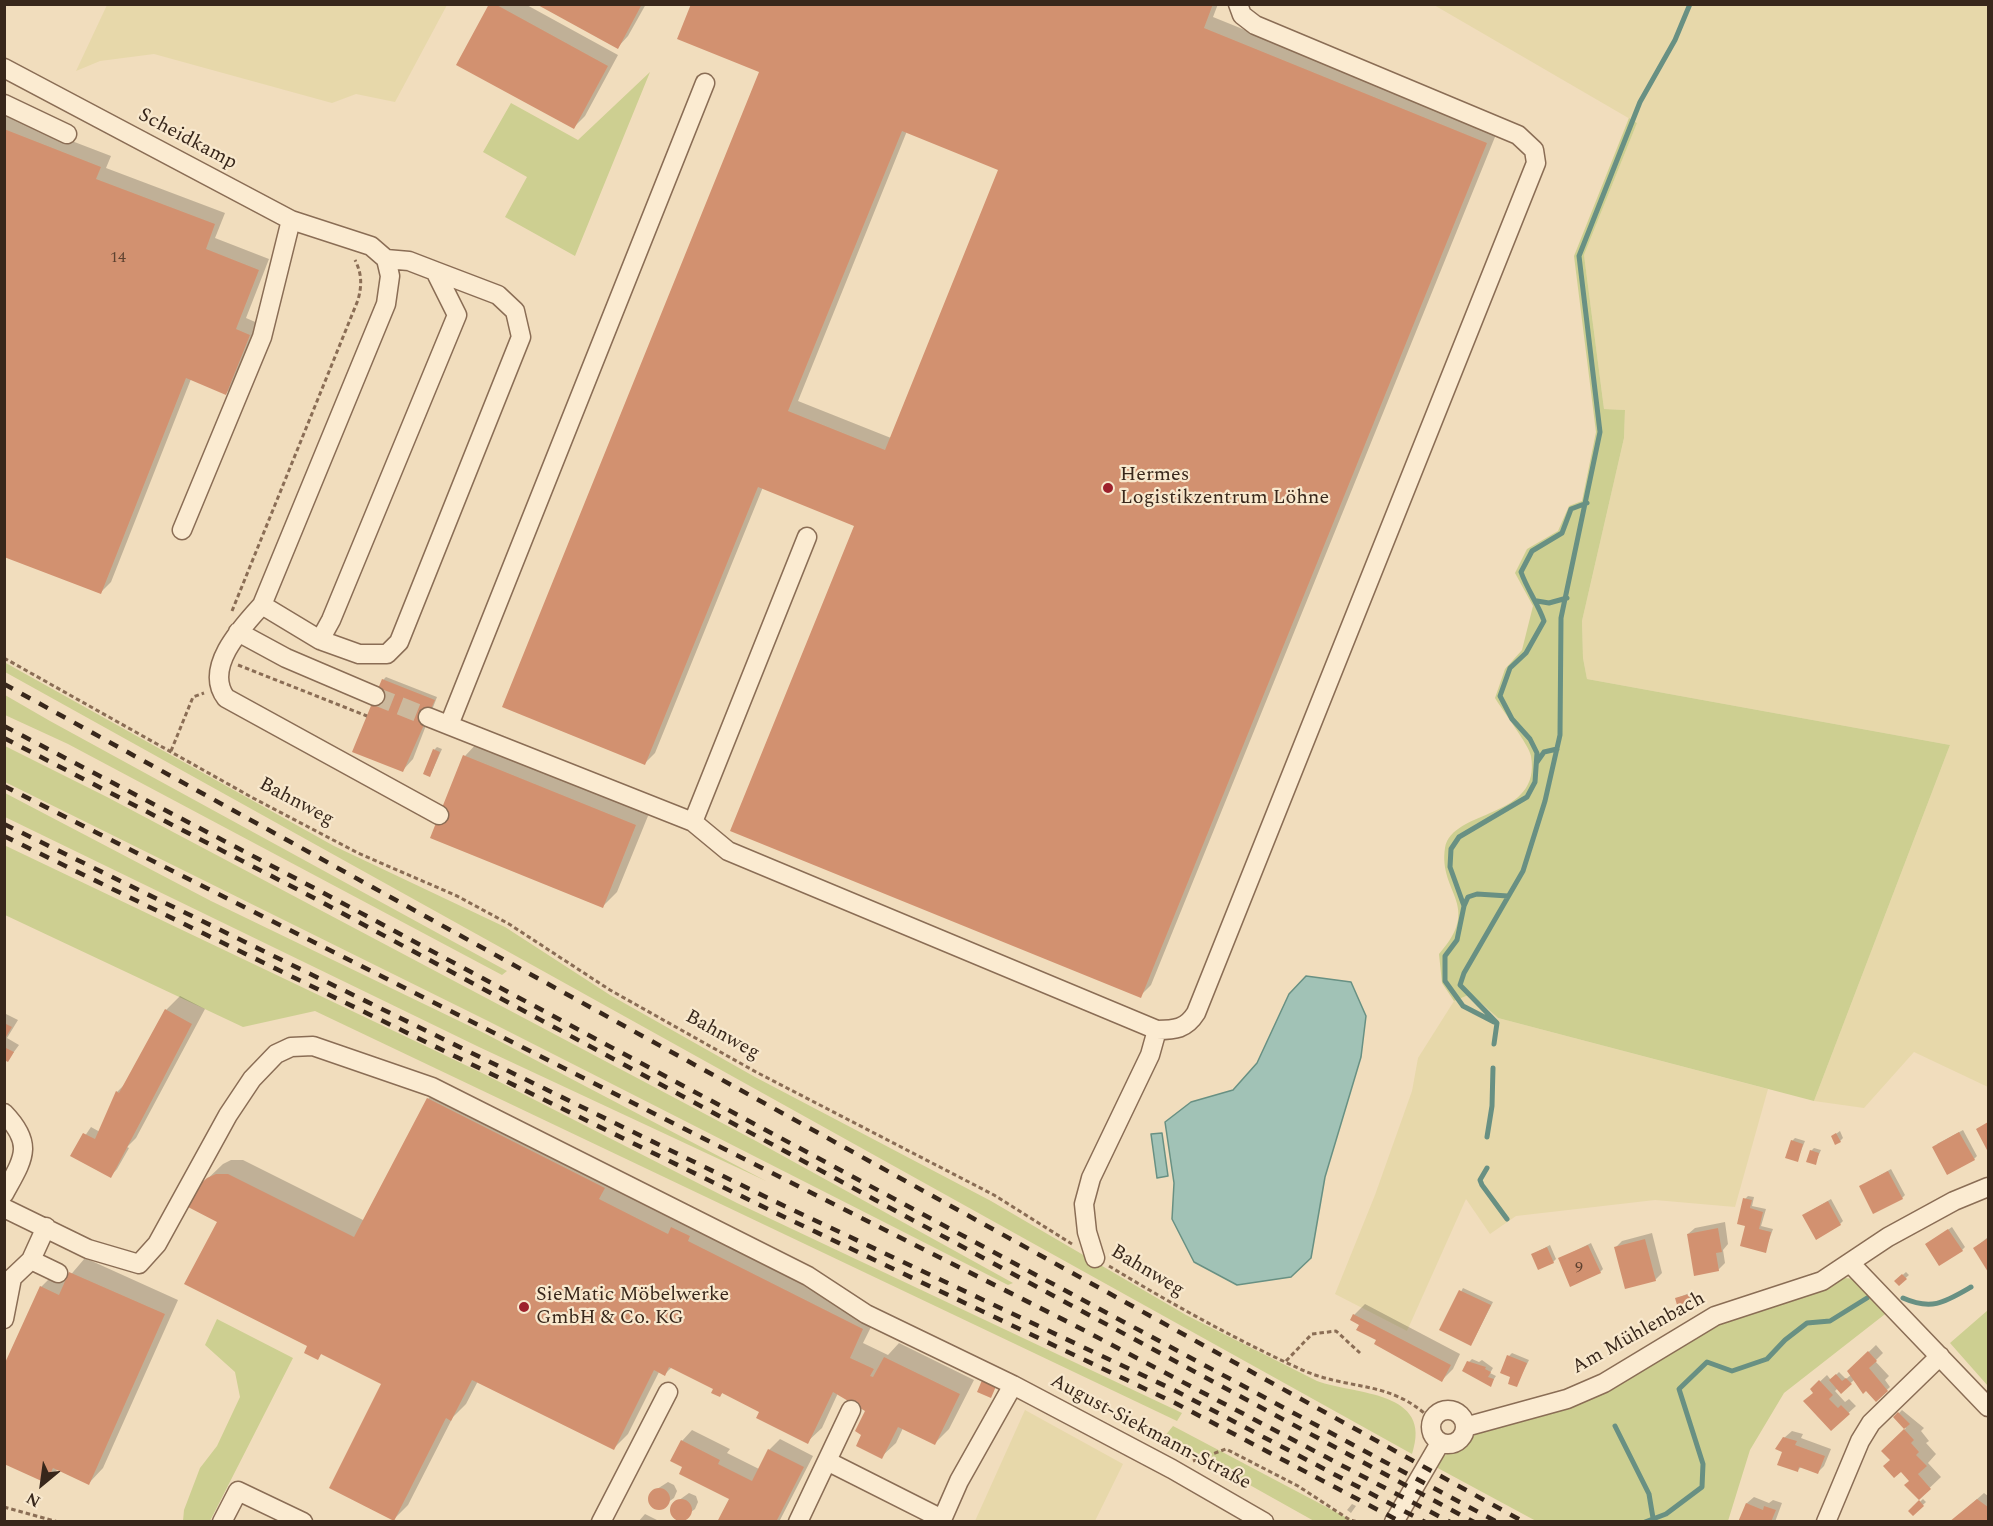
<!DOCTYPE html>
<html>
<head>
<meta charset="utf-8">
<style>
  body { margin:0 }
  #map { position:relative; width:1993px; height:1526px; overflow:hidden; background:#f1ddbd; font-family:Spectral,serif }
  canvas { display:block }
  .frame { position:absolute; inset:0; border:6px solid #38271b; pointer-events:none }
  .north { position:absolute; left:12px; top:1454px; width:60px; height:60px; -webkit-text-stroke:4px #f8e8cd; paint-order:stroke; rotate:209deg; font-size:16px; font-weight:700; line-height:24px; text-align:center; color:#38271b }
  .north::after { content:''; display:block; margin:auto; width:21px; height:27px; background:#38271b; clip-path:polygon(50% 0,100% 100%,50% 72%,0 100%) }
</style>
</head>
<body>
<div id="map">
<canvas width="1993" height="1526"></canvas>
<div class="frame"></div>
<div class="north">N</div>
</div>
<script>
const ctx = document.querySelector('canvas').getContext('2d');
ctx.lineJoin = 'round';
function paint(path, color) {
  ctx.fillStyle = color;
  ctx.fill(path, 'evenodd');
}
function stroke(path, color, width, dash) {
  ctx.strokeStyle = color;
  ctx.lineWidth = width;
  ctx.lineCap = dash ? 'butt' : 'round';
  ctx.setLineDash(dash || []);
  ctx.stroke(path);
}
function label(font, color, halo, rows, align = 'center') {
  ctx.font = font + ' Spectral,serif';
  ctx.lineWidth = 4.5;
  ctx.setLineDash([]);
  ctx.textBaseline = 'middle';
  ctx.strokeStyle = halo;
  ctx.fillStyle = color;
  for (const [text, x, y, turn = 0] of rows) {
    ctx.save();
    ctx.translate(x, y);
    ctx.rotate((+turn || 0) * Math.PI / 180);
    ctx.textAlign = isNaN(turn) ? turn : align;
    if (halo) ctx.strokeText(text, 0, 0);
    ctx.fillText(text, 0, 0);
    ctx.restore();
  }
}
const farmland = new Path2D(`
  M107,5V4L447,5L395,102L356,94L332,103L154,54L100,61L76,71Z
  M1434,5H1988V1087L1914,1052L1864,1108L1814,1101L1950,745L1587,679L1583,658L1582,621L1624,438L1625,410L1604,409L1584,255L1637,123Z
  M1471,994L1498,1018L1768,1089L1735,1207L1655,1200L1516,1216L1490,1234L1466,1199L1407,1331L1335,1294L1375,1195L1412,1091L1418,1058L1454,1001Z
  M1025,1410L1123,1464L1095,1521H975Z`);
const green = new Path2D(`
  M650,72L575,256L505,217L527,177L483,152L511,103L578,140Z
  M1629,118L1637,123L1584,255L1604,409L1625,410L1624,438L1582,621L1583,658L1587,679L1950,745L1814,1101L1498,1018L1471,994L1454,1001L1442,983L1439,954C1483,905 1438,893 1445,848C1452,808 1542,820 1531,756C1529,745 1502,710 1495,698L1505,669L1522,650L1533,606L1515,573L1527,549L1558,531L1569,506L1582,501L1596,432L1574,256Z
  M4,662L334,846L505,927L610,995L755,1077L991,1201L1186,1315L1317,1381C1355,1395 1434,1390 1412,1454L5,672Z
  M5,695L50,721L507,971L502,975L68,744L5,715Z
  M5,746L107,797L756,1141L1013,1283L1008,1285L488,1021L5,782Z
  M5,793L211,901L484,1033L766,1181L479,1047L5,817Z
  M4,845L482,1073L737,1203L1182,1413L1177,1421L315,1011L243,1027L5,915Z
  M1843,1278L1859,1279L1889,1311L1784,1393L1750,1450L1728,1521H1536L1434,1466C1442,1456 1447,1454 1458,1448C1468,1442 1475,1433 1486,1427L1725,1318L1775,1301L1813,1294Z
  M1988,1310V1386L1950,1343Z
  M217,1319L293,1358L210,1521H183L184,1510L200,1468L217,1446L240,1397L235,1372L205,1345Z
  M1173,1426L1353,1521H1314L1164,1437Z`);
const water = new Path2D(`
  M1306,976L1351,982L1366,1016L1361,1057L1325,1177L1311,1258L1291,1277L1237,1285L1194,1262L1172,1219L1174,1183L1165,1122L1191,1102L1233,1090L1257,1063L1289,994Z
  M1162,1133L1168,1176L1157,1178L1151,1134Z`);
const shadow = new Path2D(`
  M490,4H525L618,55L585,116L574,127Z
  M540,4H646L628,36L618,47Z
  M693,4H1218L1213,17L1497,132L1151,985L1140,996L856,525L763,487L655,753L645,763L761,72ZM907,131L1000,169L891,438L798,401Z
  M4,115L111,156L106,168L225,213L215,238L269,259L246,318L260,324L237,382L226,393L191,379L111,582L100,593L4,555Z
  M386,677L437,697L413,759L403,770L383,680Z
  M479,741L650,811L617,892L602,907L465,756Z
  M437,747L442,749L430,776L434,750Z
  M180,996L205,1009L136,1138L127,1147L129,1148L117,1169L111,1176L72,1155L91,1127L100,1132L117,1092L127,1082L166,1010Z
  M4,1013L18,1020L7,1038L19,1045L8,1060L4,1058Z
  M443,1084L877,1315L863,1343L888,1355L899,1343L974,1380L949,1429L935,1443L903,1428L896,1443L881,1457L863,1434L867,1410L838,1393L822,1428L807,1442L760,1411L723,1392L720,1396L715,1388L672,1367L664,1375L659,1372L628,1434L614,1448L478,1381L466,1404L453,1417L408,1505L394,1519L383,1383L322,1353L317,1358L219,1221L200,1186L223,1164L231,1160H243L365,1221L428,1099Z
  M1963,1130L1977,1156L1974,1159L1937,1144Z
  M1840,1131L1843,1138L1840,1141L1833,1136Z
  M1795,1138L1805,1141L1797,1161L1792,1141Z
  M1814,1148L1821,1150L1815,1163L1811,1151Z
  M1891,1169L1905,1195L1902,1198L1861,1186Z
  M1748,1196L1754,1197L1752,1206L1766,1209L1761,1226L1773,1229L1765,1251L1747,1225L1745,1199Z
  M1831,1199L1843,1221L1840,1224L1807,1213Z
  M1725,1222L1728,1244L1723,1250L1725,1263L1718,1270L1688,1234L1695,1228Z
  M1952,1227L1965,1247L1962,1250L1930,1242Z
  M1652,1233L1662,1273L1655,1280L1615,1248L1622,1241Z
  M1988,1237V1269L1975,1248Z
  M1591,1243L1603,1269L1600,1272L1559,1259Z
  M1550,1245L1556,1259L1553,1262L1533,1254Z
  M85,1258L178,1300L103,1468L89,1483L58,1469L46,1481L41,1287L55,1273L68,1278Z
  M1906,1272L1909,1275L1899,1284L1896,1281Z
  M1463,1288L1493,1302L1473,1341L1441,1330Z
  M1692,1292L1693,1297L1690,1300L1677,1298Z
  M1365,1304L1460,1354L1453,1369L1442,1380L1361,1324L1354,1315Z
  M1876,1345L1883,1353L1875,1361L1889,1376L1885,1380L1890,1387L1876,1400L1855,1379L1841,1392L1838,1388L1835,1391L1845,1402L1849,1399L1856,1406L1831,1429L1812,1389L1827,1375L1831,1380L1839,1372L1846,1379L1852,1374L1849,1371Z
  M1512,1353L1529,1360L1516,1386L1509,1356Z
  M1472,1359L1479,1362L1482,1360L1493,1368L1490,1373L1496,1376L1490,1385L1469,1362Z
  M1902,1410L1924,1428L1921,1431L1929,1441L1926,1443L1936,1454L1928,1463L1941,1477L1919,1498L1911,1481L1883,1451L1906,1428L1895,1417Z
  M692,1430L730,1449L727,1453L759,1469L769,1450L780,1439L813,1456L779,1522H754L731,1498L684,1466L682,1441Z
  M1792,1431L1803,1434L1801,1438L1831,1449L1824,1466L1817,1473L1801,1467L1797,1471L1784,1451V1438Z
  M668,1482L674,1485L677,1491L674,1498L660,1508L653,1505L650,1498L654,1491Z
  M689,1493L696,1496L698,1502L695,1509L682,1519L675,1517L672,1509L675,1503Z
  M1984,1493L1988,1496V1519L1985,1522H1951Z
  M1754,1497L1769,1503L1773,1500L1782,1503L1775,1522H1740L1747,1503Z
  M1923,1499L1926,1502L1913,1514L1910,1511Z
  M1352,1504L1356,1506L1351,1513L1347,1510Z
  M645,1514L661,1522H638Z`);
const stream = new Path2D(`
  M1537,601L1549,603L1567,598
  M1537,762L1544,752L1557,749
  M1464,906L1468,897L1477,894L1508,896
  M1494,1022L1463,1006L1445,981V956L1457,940L1464,906L1450,867L1451,849L1459,837L1527,797L1535,782L1537,753L1530,739L1512,719L1500,696L1510,668L1526,653L1544,621C1538,604 1527,589 1521,572L1532,551L1562,533L1571,509L1587,503
  M1494,1044L1497,1023L1460,985L1464,973L1523,871L1545,801L1560,735L1561,618L1600,432L1579,256L1640,102L1675,40L1690,4
  M1487,1137L1492,1106L1493,1068
  M1487,1168L1480,1180L1482,1185L1507,1219
  M1903,1298C1932,1311 1945,1302 1971,1287
  M1615,1426L1649,1494L1653,1518
  M1645,1522L1666,1514L1702,1487L1703,1464L1679,1389L1707,1362L1732,1371L1767,1359L1785,1340L1807,1323L1830,1321L1867,1298`);
const building = new Path2D(`
  M489,4H495L608,66L574,129L456,65Z
  M536,4H642L618,49Z
  M691,4H1213L1204,28L1487,143L1141,998L730,831L854,526L758,487L645,765L502,707L759,72L677,39ZM902,131L998,170L885,450L788,411Z
  M4,129L101,167L96,179L215,224L206,249L259,270L236,329L250,335L226,395L186,378L101,594L4,557Z
  M382,679L435,700L403,772L352,752Z
  M433,749L440,752L430,777L423,774Z
  M463,755L636,825L603,908L430,838Z
  M165,1009L192,1024L111,1178L70,1156L83,1133L95,1139L116,1091L119,1093Z
  M4,1023L12,1027L4,1040Z
  M4,1047L14,1052L8,1062L4,1060Z
  M427,1098L605,1188L599,1199L668,1234L671,1227L690,1236L688,1241L863,1329L850,1358L874,1369L870,1376L873,1377L884,1357L960,1394L935,1445L898,1427L882,1459L856,1446L861,1435L855,1431L865,1411L833,1392L808,1444L756,1418L759,1412L722,1393L720,1397L711,1393L713,1389L669,1367L665,1376L654,1370L614,1450L472,1380L451,1421L446,1418L394,1521L329,1488L381,1384L321,1354L318,1360L304,1353L307,1346L184,1284L217,1222L188,1207L199,1185L207,1178L216,1174H228L354,1237Z
  M1988,1122V1152L1976,1129Z
  M1959,1132L1975,1160L1947,1175L1932,1147Z
  M1836,1133L1841,1142L1835,1145L1831,1136Z
  M1791,1140L1803,1144L1798,1162L1785,1158Z
  M1810,1150L1819,1153L1816,1165L1806,1162Z
  M1888,1171L1903,1199L1873,1214L1859,1186Z
  M1743,1198L1752,1200L1750,1208L1763,1212L1759,1229L1771,1232L1766,1253L1740,1246L1745,1226L1737,1224Z
  M1828,1201L1841,1225L1816,1240L1802,1215Z
  M1718,1228L1722,1252L1716,1253L1719,1271L1694,1276L1687,1234Z
  M1948,1229L1963,1251L1939,1266L1925,1244Z
  M1988,1238V1272L1973,1248Z
  M1645,1239L1656,1281L1625,1289L1614,1247Z
  M1588,1245L1601,1273L1570,1287L1558,1258Z
  M1547,1247L1554,1263L1538,1270L1531,1254Z
  M69,1272L165,1314L89,1485L53,1468L46,1483L4,1464V1365L40,1286L59,1295Z
  M1902,1274L1907,1279L1899,1286L1894,1281Z
  M1459,1290L1491,1305L1471,1346L1439,1330Z
  M1689,1294L1690,1302L1677,1305L1675,1298Z
  M1353,1314L1451,1365L1442,1382L1374,1344L1376,1340L1356,1330L1359,1325L1350,1320Z
  M1868,1351L1877,1361L1869,1368L1888,1391L1876,1402L1866,1391L1863,1394L1847,1371Z
  M1507,1355L1527,1363L1517,1387L1508,1384L1510,1377L1500,1373Z
  M1467,1361L1486,1367L1485,1369L1491,1372L1488,1377L1494,1379L1491,1387L1462,1371Z
  M1836,1374L1842,1381L1846,1378L1852,1384L1841,1394L1829,1380Z
  M983,1378L997,1384L991,1398L977,1392Z
  M1819,1380L1833,1395L1829,1399L1838,1408L1841,1405L1850,1414L1831,1431L1803,1401L1813,1393L1810,1389Z
  M1898,1412L1910,1424L1904,1429L1914,1440L1911,1443L1919,1452L1916,1455L1927,1466L1918,1474L1931,1489L1919,1500L1904,1485L1909,1481L1901,1472L1894,1478L1883,1466L1890,1460L1881,1451L1904,1429L1893,1417Z
  M1783,1437L1797,1441L1795,1445L1825,1456L1818,1474L1799,1467L1798,1472L1777,1465L1782,1452L1775,1449Z
  M681,1440L720,1460L718,1464L752,1481L768,1449L804,1467L776,1522H717L729,1499L679,1474L682,1467L670,1461Z
  M648 1499a11 11 0 1 1 22 0a11 11 0 1 1-22 0Z
  M1977,1499L1988,1507V1522H1949Z
  M670 1510a11 11 0 1 1 22 0a11 11 0 1 1-22 0Z
  M1919,1500L1924,1506L1913,1516L1908,1511Z
  M1746,1503L1763,1510L1764,1506L1776,1510L1771,1522H1738Z`);
const minorTunnel = new Path2D(`
  M375,696L428,717`);
const path = new Path2D(`
  M232,611L358,300C362,285 362,274 355,260
  M4,658L253,798L358,853L457,896L509,924L610,990L756,1072L994,1195L1072,1244
  M238,665L367,716
  M171,751L193,697L204,693
  M1109,1266C1170,1303 1233,1338 1298,1368C1348,1392 1389,1378 1432,1420
  M1286,1361L1312,1334L1336,1331L1360,1353
  M1193,1461L1226,1449L1298,1486L1350,1520L1358,1522
  M4,1507L58,1522`);
const minor = new Path2D(`
  M4,68L291,220L371,246L386,259L390,276L386,304L262,605C242,627 203,668 226,698L439,815
  M4,104L67,134
  M182,530L262,337L291,220
  M262,605L320,640L331,620L457,315L435,271L409,261L386,259
  M238,632L286,658L375,696
  M320,640L359,654H387L399,642L521,337L515,311L498,295L435,271
  M428,717L693,822L728,851L1157,1030C1175,1030 1186,1029 1196,1013L1536,163L1534,150L1518,135L1255,25L1242,15L1238,4
  M449,725L705,83
  M693,822L807,537
  M4,1113C35,1145 23,1159 4,1194
  M4,1208L88,1249L139,1264L157,1244L228,1115L252,1079L276,1054L291,1047L313,1046L432,1087L808,1276L866,1314L1013,1385L1172,1469L1264,1522
  M1095,1258L1087,1232L1084,1204L1091,1178L1150,1055L1157,1030
  M31,1260L46,1227
  M1851,1264L1988,1407
  M4,1319L12,1278L31,1260L58,1273
  M1431 1427a17 17 0 1 1 34 0a17 17 0 1 1-34 0Z
  M1465,1427L1567,1399L1604,1383L1715,1316L1822,1281L1888,1237L1954,1201L1988,1187
  M827,1461L942,1519
  M222,1522L238,1491L303,1522
  M601,1522L668,1392
  M798,1522L851,1410
  M941,1522L959,1481L1013,1385
  M1394,1522L1440,1443
  M1826,1522L1860,1441L1871,1423L1940,1356`);
const rail = new Path2D(`
  M4,684L1524,1522
  M4,726L318,890L1497,1522
  M4,738L316,899L1474,1522
  M4,786L1070,1323L1450,1522
  M4,824L774,1201L1176,1391L1425,1522
  M4,836L776,1213L1177,1404L1401,1522`);
const markers = [
  [1108,488,6,"#9d212c"],
  [524,1307,6,"#9d212c"]
];
const numberNames = [
  ["14",118,259],
  ["9",1579,1269]
];
const streetNames = [
  ["Scheidkamp",187,140,28],
  ["Bahnweg",296,803,28],
  ["Bahnweg",722,1036,29],
  ["Bahnweg",1147,1272,31],
  ["Am Mühlenbach",1639,1334,-29],
  ["August-Siekmann-Straße",1150,1433,28]
];
const poiNames = [
  ["Hermes",1120,476],
  ["Logistikzentrum Löhne",1120,499],
  ["SieMatic Möbelwerke",536,1296],
  ["GmbH & Co. KG",536,1319]
];
paint(farmland, '#e7d8aa');
paint(green, '#cdcf91');
paint(water, '#a1c2b6');
stroke(water, '#689083', 1.5);
paint(shadow, '#0003');
stroke(stream, '#689083', 5);
paint(building, '#d29170');
stroke(minorTunnel, '#ccb99d', 18, [18, 9]);
stroke(minor, '#8a6d55', 21);
stroke(path, '#8a6d55', 3, [4.5, 3]);
stroke(minor, '#fbebd1', 18);
stroke(rail, '#38271b', 4.5, [10, 10]);
for (const [x, y, r, color] of markers) {
  const dot = new Path2D();
  dot.arc(x, y, r, 0, 2 * Math.PI);
  ctx.fillStyle = color;
  ctx.fill(dot);
  stroke(dot, '#f8e8cd', 2);
}
label('16px', '#5e4230', null, numberNames);
label('20px', '#38271b', '#f8e8cd', streetNames);
label('20px', '#38271b', '#f8e8cd', poiNames, 'left');
</script>
</body>
</html>
